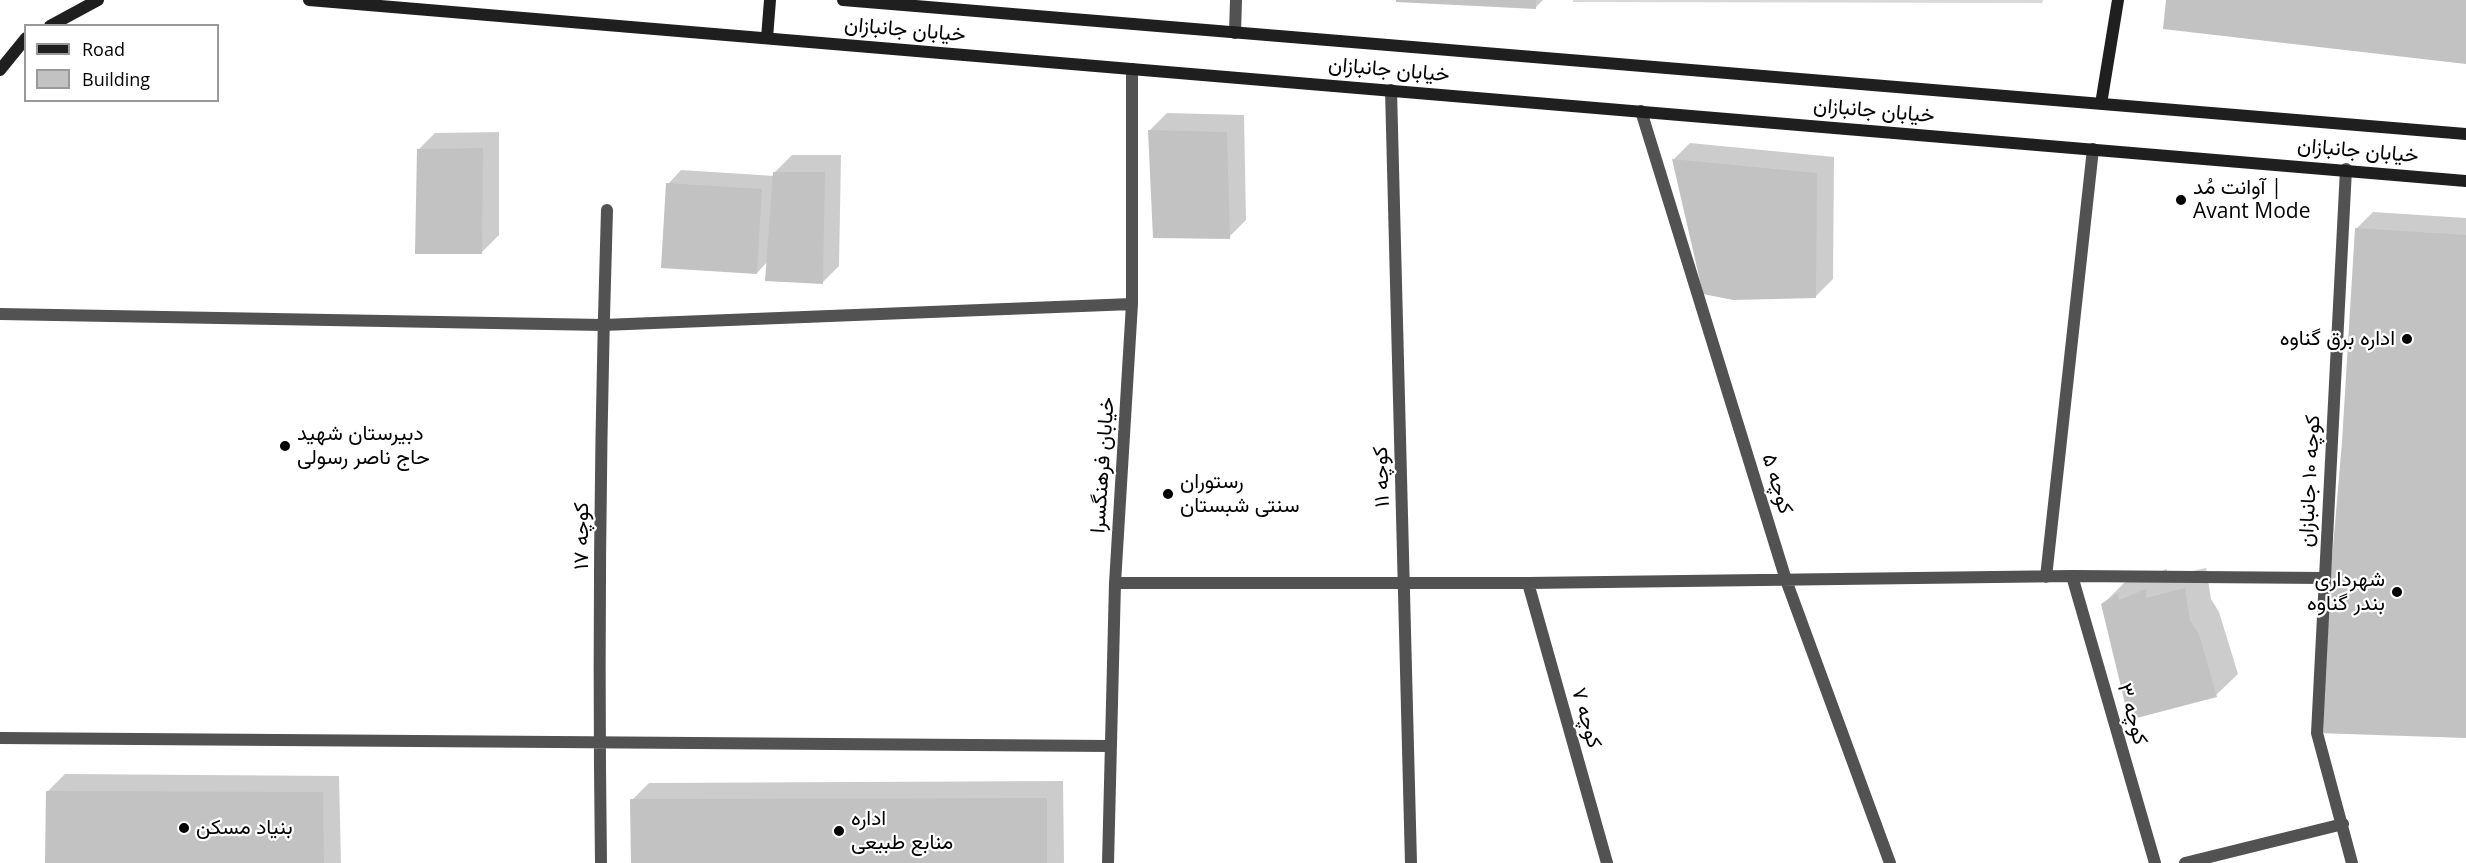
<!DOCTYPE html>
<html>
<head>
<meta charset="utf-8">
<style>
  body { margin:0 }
  #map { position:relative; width:2466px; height:863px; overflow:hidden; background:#fff; font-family:"Open Sans",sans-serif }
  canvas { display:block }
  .legend { position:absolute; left:24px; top:24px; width:195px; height:78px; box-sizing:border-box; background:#fff; border:2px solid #999; margin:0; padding:8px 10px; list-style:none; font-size:18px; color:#000 }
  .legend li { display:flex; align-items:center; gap:12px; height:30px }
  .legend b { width:30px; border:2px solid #999 }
</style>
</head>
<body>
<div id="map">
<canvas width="2466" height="863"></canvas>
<ul class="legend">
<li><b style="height:8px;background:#1f1f1f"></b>Road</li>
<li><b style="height:16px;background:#c2c2c2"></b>Building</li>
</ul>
</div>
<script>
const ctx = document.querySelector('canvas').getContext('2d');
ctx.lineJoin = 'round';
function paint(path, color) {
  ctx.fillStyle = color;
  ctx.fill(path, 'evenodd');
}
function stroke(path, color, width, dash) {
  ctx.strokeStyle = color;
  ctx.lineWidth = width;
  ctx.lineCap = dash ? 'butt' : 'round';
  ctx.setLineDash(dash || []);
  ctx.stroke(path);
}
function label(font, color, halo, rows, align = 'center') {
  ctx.font = font + ' "Open Sans",Vazirmatn,sans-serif';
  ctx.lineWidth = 4.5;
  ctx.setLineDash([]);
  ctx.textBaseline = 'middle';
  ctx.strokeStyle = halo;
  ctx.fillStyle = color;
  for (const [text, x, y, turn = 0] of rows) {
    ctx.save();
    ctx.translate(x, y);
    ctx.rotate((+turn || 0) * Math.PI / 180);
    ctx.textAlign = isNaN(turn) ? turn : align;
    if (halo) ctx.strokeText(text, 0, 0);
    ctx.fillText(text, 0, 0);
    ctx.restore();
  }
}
const green = new Path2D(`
  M1573,0H2043L2042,3L1573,2Z`);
const shadow = new Path2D(`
  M1390,0H1543L1535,8Z
  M1167,113L1244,115L1246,220L1229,237L1150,130Z
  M499,132V235L482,252L418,150L435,133Z
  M1690,143L1834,157L1833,279L1816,296L1674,159Z
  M792,155H841L839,266L822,283L768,261L757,273L668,184L681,170L775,176V172Z
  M2373,212L2466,218V736L2343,443L2356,229Z
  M2206,568L2211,599L2219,612L2238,674L2216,695L2102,605L2124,583L2139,573L2140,580L2167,569L2166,577Z
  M65,774L339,776L341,863H46L47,792Z
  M1063,781L1064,863H632V800L649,783Z`);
const building = new Path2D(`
  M1396,0H1536V9L1396,2Z
  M2166,0H2466V64L2163,29Z
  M1148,130L1227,132L1230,239L1153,238Z
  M483,148L482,254H415L417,149Z
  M1672,159L1817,173L1816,298L1733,300L1703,294Z
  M773,172H825L823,284L765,281Z
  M666,183L762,189L757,274L661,268Z
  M2355,228L2466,235V738L2317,733L2342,442Z
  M2185,588L2190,621L2199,634L2217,697L2129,720L2101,604L2118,593L2119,600L2146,589V598Z
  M46,791L323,792L324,863H45Z
  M1047,798V863H631L630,799Z`);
const street = new Path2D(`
  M1235,33L1236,0
  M1391,90L1411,863
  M1641,111L1786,580L1890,863
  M2346,169L2317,733L2352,863
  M0,314L603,325L1132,304
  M2072,576L2155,863
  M2046,577L2093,149
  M1115,583H1528L2072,576L2324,578
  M1528,583L1607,863
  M0,738L1110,746
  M601,863C598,646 600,428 607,210
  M1108,863L1115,583L1132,304V69
  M2185,863L2343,824`);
const secondary = new Path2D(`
  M309,0L2466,181
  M843,0L2466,134
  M50,26L98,0
  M767,38L770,0
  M0,70L26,38
  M2101,104L2118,0`);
const markers = [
  [2181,200,6,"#000"],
  [2407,339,6,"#000"],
  [285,446,6,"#000"],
  [1168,494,6,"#000"],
  [2397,592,6,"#000"],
  [184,828,6,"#000"],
  [839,831,6,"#000"]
];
const streetNames = [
  ["خیابان جانبازان",905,30,5],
  ["خیابان جانبازان",1389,70,5],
  ["خیابان جانبازان",1874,111,5],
  ["خیابان جانبازان",2358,151,5],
  ["خیابان فرهنگسرا",1103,465,-86],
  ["کوچه ۱۱",1382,477,-92],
  ["کوچه ۱۰ جانبازان",2310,481,-87],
  ["کوچه ۵",1777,484,73],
  ["کوچه ۱۷",582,536,-90],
  ["کوچه ۳",2132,714,74],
  ["کوچه ۷",1586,718,74]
];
const poiNames = [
  ["آوانت مُد |",2193,188],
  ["Avant Mode",2193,212],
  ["اداره برق گناوه",2395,339,"right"],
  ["دبیرستان شهید",297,434],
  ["حاج ناصر رسولی",297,458],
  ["رستوران",1180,482],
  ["سنتی شبستان",1180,506],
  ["شهرداری",2385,580,"right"],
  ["بندر گناوه",2385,604,"right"],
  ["اداره",851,819],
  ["منابع طبیعی",851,843],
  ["بنیاد مسکن",196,828]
];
paint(green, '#d9d9d9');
paint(shadow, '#0003');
paint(building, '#c2c2c2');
stroke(street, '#525252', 12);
stroke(secondary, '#1f1f1f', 12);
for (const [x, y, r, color] of markers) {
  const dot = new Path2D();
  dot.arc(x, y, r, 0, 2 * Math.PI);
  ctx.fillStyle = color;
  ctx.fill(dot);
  stroke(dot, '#fff', 2);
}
label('21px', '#000', '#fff', streetNames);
label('21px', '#000', '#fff', poiNames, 'left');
</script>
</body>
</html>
